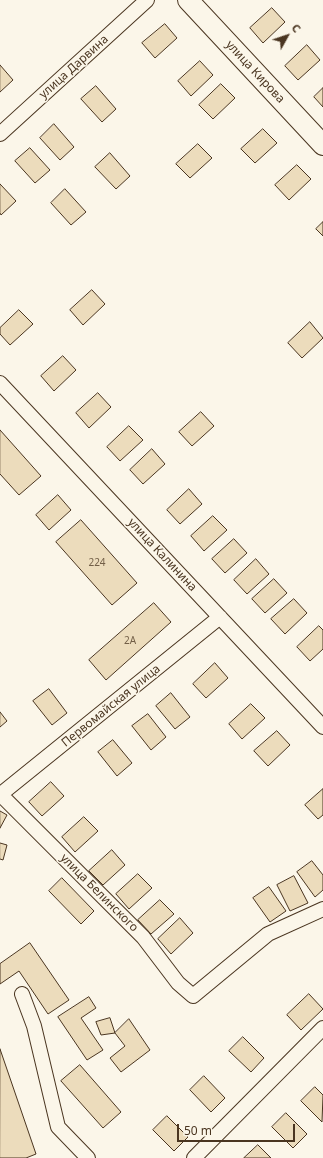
<!DOCTYPE html>
<html>
<head>
<meta charset="utf-8">
<style>
  body { margin:0 }
  #map { position:relative; width:323px; height:1158px; overflow:hidden; background:#fbf6e9; font-family:"Noto Sans",sans-serif }
  canvas { display:block }
  .north { position:absolute; left:267px; top:16px; width:40px; height:40px; -webkit-text-stroke:3px #fbf6e9; paint-order:stroke; rotate:50deg; font-size:11px; font-weight:700; line-height:16px; text-align:center; color:#4a3520 }
  .north::after { content:''; display:block; margin:auto; width:14px; height:18px; background:#4a3520; clip-path:polygon(50% 0,100% 100%,50% 72%,0 100%) }
  .scale { position:absolute; left:177px; top:1124px; width:118px; height:18px; box-sizing:border-box; border:2px solid #4a3520; border-top:0; padding-left:5px; font-size:12px; line-height:14px; white-space:nowrap; color:#4a3520; -webkit-text-stroke:3px #fbf6e9; paint-order:stroke }
</style>
</head>
<body>
<div id="map">
<canvas width="323" height="1158"></canvas>
<div class="north">С</div>
<div class="scale">50 m</div>
</div>
<script>
const ctx = document.querySelector('canvas').getContext('2d');
ctx.lineJoin = 'round';
function paint(path, color) {
  ctx.fillStyle = color;
  ctx.fill(path, 'evenodd');
}
function stroke(path, color, width, dash) {
  ctx.strokeStyle = color;
  ctx.lineWidth = width;
  ctx.lineCap = dash ? 'butt' : 'round';
  ctx.setLineDash(dash || []);
  ctx.stroke(path);
}
function label(font, color, halo, rows, align = 'center') {
  ctx.font = font + ' "Noto Sans",sans-serif';
  ctx.lineWidth = 3;
  ctx.setLineDash([]);
  ctx.textBaseline = 'middle';
  ctx.strokeStyle = halo;
  ctx.fillStyle = color;
  for (const [text, x, y, turn = 0] of rows) {
    ctx.save();
    ctx.translate(x, y);
    ctx.rotate((+turn || 0) * Math.PI / 180);
    ctx.textAlign = isNaN(turn) ? turn : align;
    if (halo) ctx.strokeText(text, 0, 0);
    ctx.fillText(text, 0, 0);
    ctx.restore();
  }
}
const building = new Path2D(`
  M272,8L285,22L263,43L250,28Z
  M165,24L177,38L155,58L142,43Z
  M307,45L320,60L298,80L285,66Z
  M200,61L213,75L191,96L178,81Z
  M0,65L13,80L0,92Z
  M221,84L235,98L213,119L199,105Z
  M96,86L116,109L102,122L81,99Z
  M323,88V107L314,97Z
  M54,124L74,147L60,160L40,138Z
  M263,129L277,143L255,163L241,149Z
  M198,144L212,158L190,178L176,164Z
  M30,148L50,170L35,183L15,161Z
  M110,153L130,176L116,189L95,167Z
  M297,165L311,179L289,200L275,185Z
  M0,184L16,201L1,215L0,213Z
  M65,189L86,212L71,225L51,203Z
  M323,222V236L316,229Z
  M92,290L105,304L83,325L70,310Z
  M19,310L33,324L10,345L0,334V328Z
  M310,322L323,338L302,358L288,343Z
  M63,356L76,370L54,391L41,376Z
  M98,393L111,407L89,428L76,413Z
  M201,412L214,426L192,446L179,432Z
  M129,426L143,440L120,461L107,447Z
  M0,430L41,476L19,495L0,474Z
  M152,449L165,464L143,484L130,470Z
  M189,489L202,504L180,524L167,510Z
  M58,495L71,510L49,530L36,515Z
  M213,516L227,530L204,551L191,536Z
  M81,520L137,583L112,605L56,542Z
  M234,539L247,553L225,573L212,559Z
  M256,559L269,574L247,594L234,580Z
  M274,579L287,593L265,613L252,599Z
  M294,599L307,613L285,634L271,619Z
  M154,603L171,622L106,680L89,660Z
  M319,626L323,630V649L310,661L297,647Z
  M215,663L228,678L206,698L193,684Z
  M49,689L67,713L52,725L33,701Z
  M171,693L190,717L175,729L156,706Z
  M251,704L265,718L242,739L229,724Z
  M0,712L7,721L0,727Z
  M148,714L166,737L151,750L132,726Z
  M277,731L290,745L268,766L254,751Z
  M113,740L132,763L117,776L98,752Z
  M51,782L64,796L42,816L29,802Z
  M323,789V815L318,819L305,805Z
  M0,811L7,815L0,828Z
  M84,817L98,831L75,852L62,837Z
  M0,843L7,845L3,860L0,859Z
  M112,850L125,865L103,885L89,871Z
  M312,861L323,875V890L315,897L297,872Z
  M138,874L152,888L129,909L116,894Z
  M294,876L308,903L290,911L277,885Z
  M62,878L94,911L81,924L49,891Z
  M269,887L286,911L270,922L253,898Z
  M160,900L174,914L151,934L138,920Z
  M180,918L193,933L171,954L158,939Z
  M30,943L69,1000L48,1014L19,971L0,984V964Z
  M309,994L323,1009L301,1030L287,1015Z
  M89,997L96,1008L81,1018L103,1050L87,1060L58,1017Z
  M110,1018L115,1033L101,1035L96,1022Z
  M129,1019L150,1050L121,1072L110,1058L125,1046L115,1033Z
  M243,1037L264,1058L251,1072L229,1051Z
  M0,1049L36,1154L26,1158H0Z
  M80,1065L121,1112L103,1128L61,1081Z
  M204,1076L225,1098L211,1112L190,1090Z
  M315,1087L323,1095L322,1122L301,1101Z
  M286,1113L307,1134L293,1148L272,1127Z
  M167,1116L188,1137L174,1151L153,1130Z
  M258,1145L271,1158H244Z`);
const street = new Path2D(`
  M0,134L147,0
  M0,383L323,727
  M0,794L143,937L178,983L193,996L268,934L323,909
  M1,794L220,617
  M22,994L34,1026L58,1127L88,1158
  M194,1158L323,1028`);
const secondary = new Path2D(`
  M188,0L323,145`);
const numberNames = [
  ["224",97,563],
  ["2А",130,641]
];
const streetNames = [
  ["улица Дарвина",74,67,-42],
  ["улица Кирова",255,72,47],
  ["улица Калинина",162,555,47],
  ["Первомайская улица",111,706,-39],
  ["улица Белинского",99,893,45]
];
paint(building, '#ecdcbc');
stroke(building, '#4a3520', 1);
stroke(street, '#4a3520', 16);
stroke(secondary, '#4a3520', 22);
stroke(street, '#fbf6e9', 14);
stroke(secondary, '#fbf6e9', 20);
label('10px', '#725f47', null, numberNames);
label('12px', '#4a3520', '#fbf6e9', streetNames);
</script>
</body>
</html>
